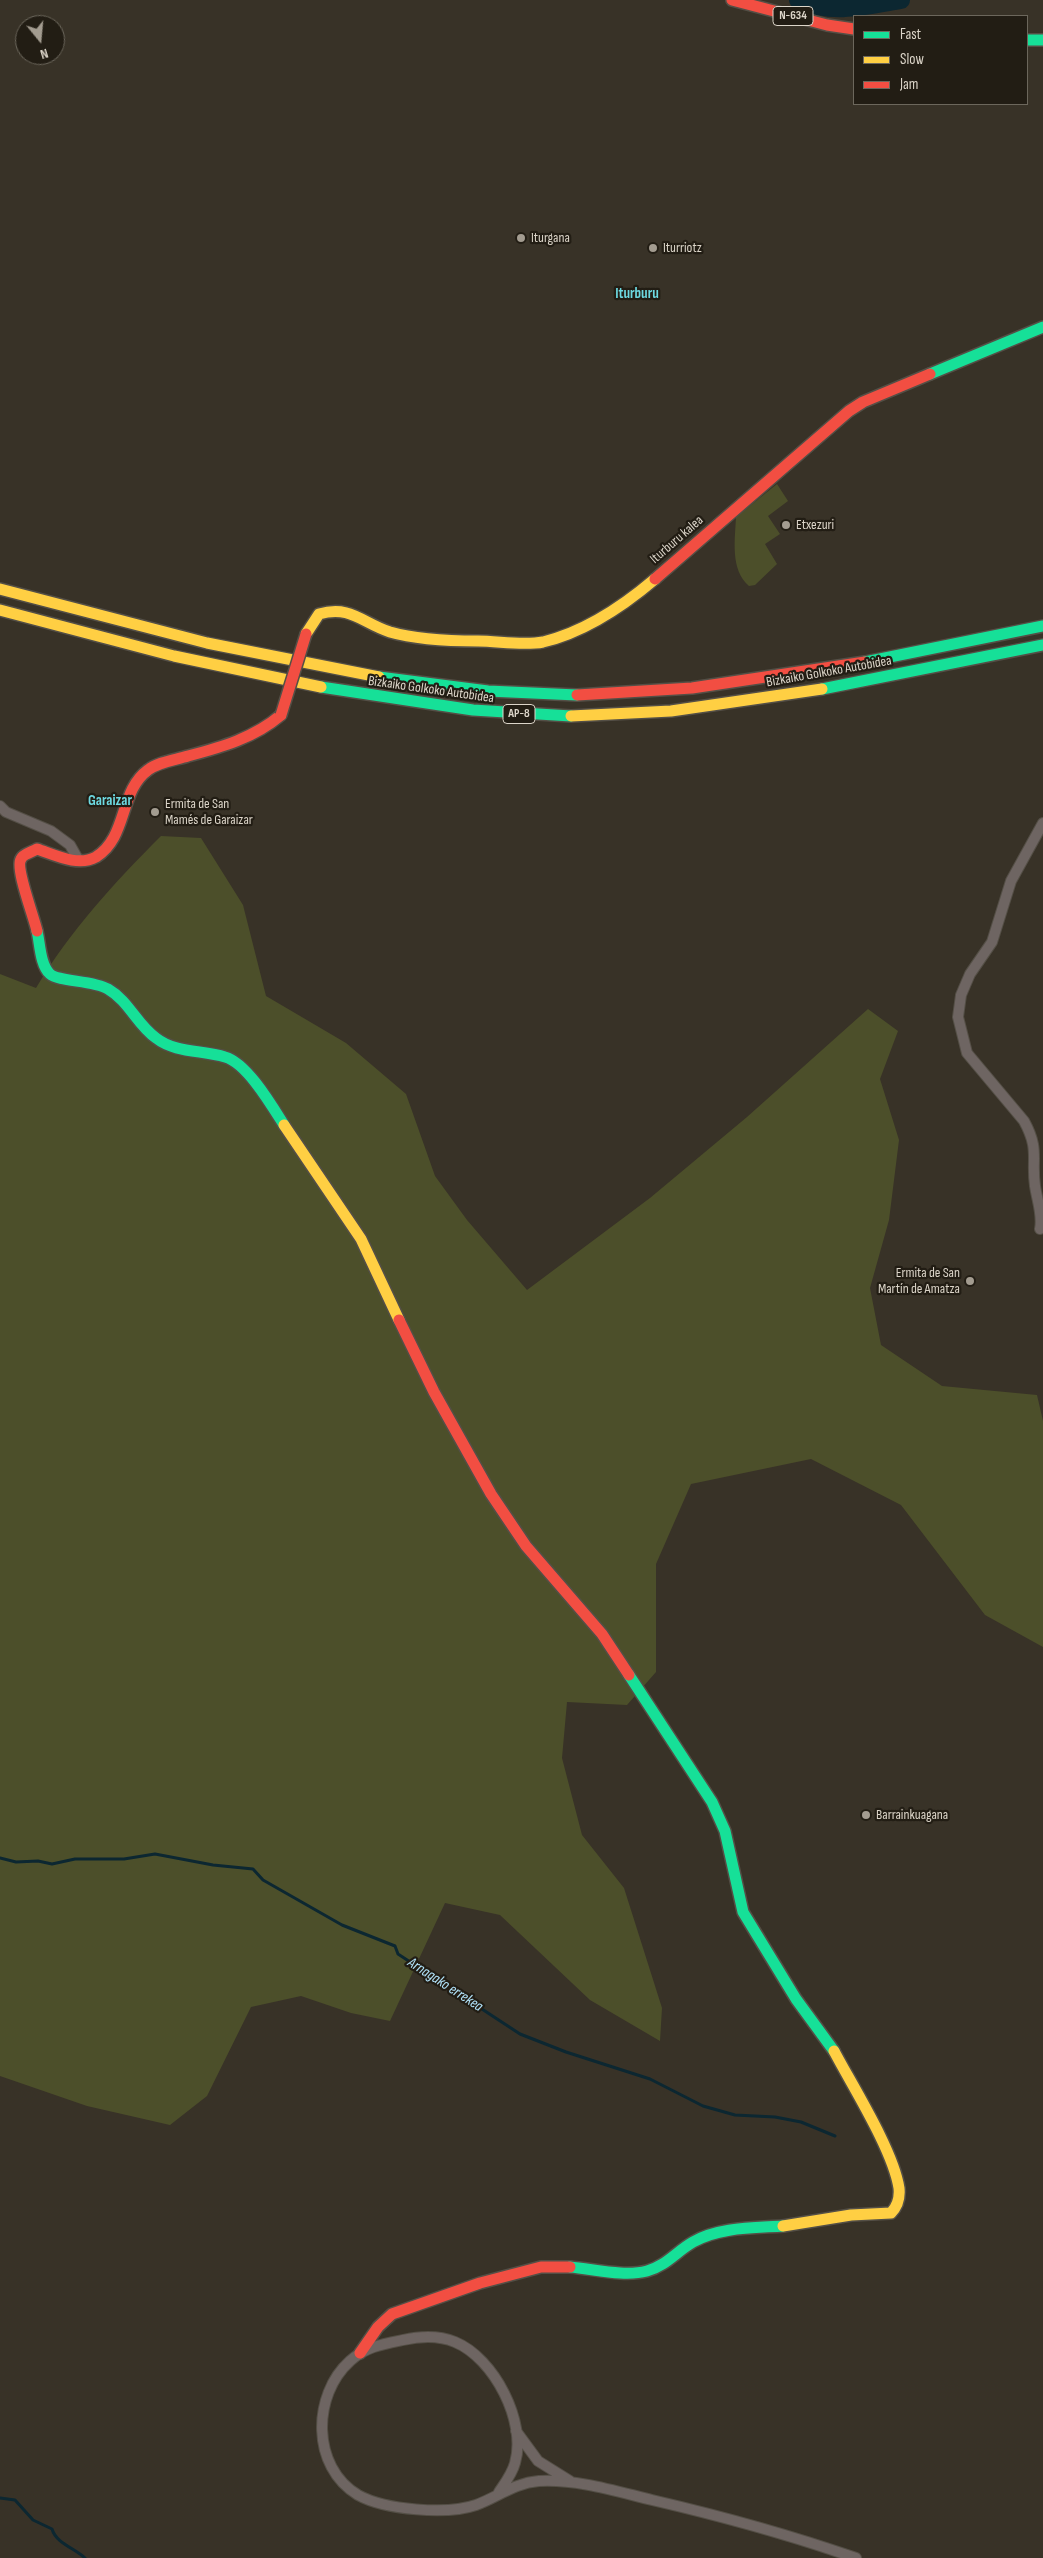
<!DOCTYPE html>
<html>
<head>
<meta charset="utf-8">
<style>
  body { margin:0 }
  #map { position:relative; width:1043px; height:2558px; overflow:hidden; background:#383227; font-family:"Sofia Sans Condensed",sans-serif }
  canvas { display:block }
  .legend { position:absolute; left:853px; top:15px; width:175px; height:90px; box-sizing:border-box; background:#221d14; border:1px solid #6c675c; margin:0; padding:6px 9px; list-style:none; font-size:15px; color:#dcd5c9 }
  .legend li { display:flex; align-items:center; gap:10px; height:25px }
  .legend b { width:25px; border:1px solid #6c675c }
  .north { position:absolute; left:15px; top:15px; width:50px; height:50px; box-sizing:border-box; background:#221d14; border:1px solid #6c675c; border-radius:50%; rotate:163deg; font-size:14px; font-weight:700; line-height:20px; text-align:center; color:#dcd5c9 }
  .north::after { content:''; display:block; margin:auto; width:18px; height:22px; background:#a39c90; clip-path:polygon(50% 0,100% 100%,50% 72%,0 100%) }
</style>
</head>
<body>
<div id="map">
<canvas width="1043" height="2558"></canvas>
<ul class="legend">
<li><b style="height:6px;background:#16e098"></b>Fast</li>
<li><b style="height:6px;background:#ffcf43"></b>Slow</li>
<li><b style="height:6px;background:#f24e42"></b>Jam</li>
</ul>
<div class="north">N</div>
</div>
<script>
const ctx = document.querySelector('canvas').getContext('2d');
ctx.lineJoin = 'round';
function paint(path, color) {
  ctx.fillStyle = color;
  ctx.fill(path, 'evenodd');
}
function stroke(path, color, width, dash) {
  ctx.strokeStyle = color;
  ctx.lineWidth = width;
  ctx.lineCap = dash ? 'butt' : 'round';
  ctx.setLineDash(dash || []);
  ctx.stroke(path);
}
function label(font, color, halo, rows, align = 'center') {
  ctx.font = font + ' "Sofia Sans Condensed",sans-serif';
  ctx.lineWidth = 4.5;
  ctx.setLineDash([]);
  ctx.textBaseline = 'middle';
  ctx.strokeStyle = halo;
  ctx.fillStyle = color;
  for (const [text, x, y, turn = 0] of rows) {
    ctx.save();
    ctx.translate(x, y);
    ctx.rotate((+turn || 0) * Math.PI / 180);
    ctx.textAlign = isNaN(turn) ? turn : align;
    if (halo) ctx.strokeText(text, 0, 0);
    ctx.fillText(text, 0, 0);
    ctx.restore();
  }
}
const green = new Path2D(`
  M777,484L788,501L768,516L780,534L765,544L777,564L755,585L749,586C730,570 735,539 736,517Z
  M161,836L201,838L243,905L266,996L346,1043L406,1094L435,1176L467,1220L527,1290L650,1198L747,1117L868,1009L898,1031L880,1079L899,1140L889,1220L870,1288L881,1345L942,1386L1037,1395L1043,1421V1647L985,1615L901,1505L811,1459L691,1484L656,1564V1672L627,1705L567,1702L562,1758L582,1835L624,1888L662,2008L660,2041L590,2000L500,1915L445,1903L390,2021L351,2013L301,1996L251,2007L207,2096L170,2125L87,2106L0,2076V974L36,988C70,931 114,883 161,836Z`);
const stream = new Path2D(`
  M0,1858L16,1862L38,1861L52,1864L75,1859H124L155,1854L213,1865L253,1869L263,1880L342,1925L395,1946L398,1954L520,2034L566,2052L650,2079L703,2106L735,2115L775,2117L801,2122L835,2136
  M0,2498L15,2500L33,2520L52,2529C56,2543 74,2548 85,2558`);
const river = new Path2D(`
  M798,0C833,15 866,6 901,0`);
const street = new Path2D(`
  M0,806L6,812L51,831L70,845L79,861
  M1040,1229C1043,1215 1037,1200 1035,1186C1031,1159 1040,1150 1024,1121L967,1053L958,1017L961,995L970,974L992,942L1011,881L1043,823
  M516,2431L538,2461L570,2481
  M499,2492C505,2483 512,2474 515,2463C527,2422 494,2358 455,2342C438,2335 421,2336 403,2340C383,2344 365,2347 350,2361C312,2395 311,2467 358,2495C385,2510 447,2515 476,2505C498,2497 514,2483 539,2481C577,2479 615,2491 652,2500C721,2516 790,2535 856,2558`);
const fast = new Path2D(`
  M1027,40H1043
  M930,374L1043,327
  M865,662L1043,626
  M379,677L488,691L577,695
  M321,687L473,710L571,716
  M822,689L1043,645
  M37,931C40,943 40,965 50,974C59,982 93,980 108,989C129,1001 137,1025 156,1038C175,1053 202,1050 225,1057C247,1063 272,1106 284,1125
  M629,1675L712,1802L725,1831L743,1912L796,1999L834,2051
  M570,2267C594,2269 624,2277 647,2271C666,2266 677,2251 693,2242C719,2227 754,2228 783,2226`);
const slow = new Path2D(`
  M0,589L207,643L379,677
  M0,610L174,656L321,687
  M306,634L319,614C351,605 362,623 390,632C414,639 453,641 478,641C498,641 523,646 543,642C585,632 622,607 655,579
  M571,716L671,711L822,689
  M284,1125L361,1239L399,1320
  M783,2226L851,2215L891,2213C898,2206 900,2198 899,2188C893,2150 853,2087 834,2051`);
const jam = new Path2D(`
  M732,0L827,25L854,29
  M655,579L849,411L863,402L930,374
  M577,695L692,688L865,662
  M37,931C34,917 15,868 21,859C23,854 32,852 37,849C55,855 78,867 96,857C128,837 119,791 148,770C158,762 175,760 188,756C222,747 254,738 281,715
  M399,1320L434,1392L491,1494L526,1546L602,1634L629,1675
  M360,2353L378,2327L392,2314L480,2283L541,2267H570`);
const jamBridge = new Path2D(`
  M281,715L306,634`);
const markers = [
  [521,238,5,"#a39c90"],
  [653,248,5,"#a39c90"],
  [786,525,5,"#a39c90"],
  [155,812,5,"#a39c90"],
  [970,1281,5,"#a39c90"],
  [866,1815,5,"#a39c90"]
];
const shields = [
  [793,16,40],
  [519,714,32]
];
const shieldNames = [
  ["N-634",793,16],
  ["AP-8",519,714]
];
const poiNames = [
  ["Iturgana",531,238],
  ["Iturriotz",663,248],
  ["Etxezuri",796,525],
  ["Ermita de San",165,804],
  ["Mamés de Garaizar",165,820],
  ["Ermita de San",960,1273,"right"],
  ["Martín de Amatza",960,1289,"right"],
  ["Barrainkuagana",876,1815]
];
const streetNames = [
  ["Iturburu kalea",677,540,-41],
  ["Bizkaiko Golkoko Autobidea",829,672,-10],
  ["Bizkaiko Golkoko Autobidea",431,690,8]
];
const neighbourhoodNames = [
  ["Iturburu",637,294],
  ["Garaizar",110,801]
];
const waterNames = [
  ["Arnagako errekea",445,1985,33]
];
paint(green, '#4c4f2a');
stroke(stream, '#0c2731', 3);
stroke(river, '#0c2731', 18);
stroke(street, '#544f46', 12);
stroke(fast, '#544f46', 14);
stroke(slow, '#544f46', 14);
stroke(jam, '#544f46', 14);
stroke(street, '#6e6562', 10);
stroke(fast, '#16e098', 11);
stroke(slow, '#ffcf43', 11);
stroke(jam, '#f24e42', 11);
stroke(jamBridge, '#544f46', 14, []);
stroke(jamBridge, '#f24e42', 11);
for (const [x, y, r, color] of markers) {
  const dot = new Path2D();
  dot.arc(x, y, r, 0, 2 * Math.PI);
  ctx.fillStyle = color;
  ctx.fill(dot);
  stroke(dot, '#221d14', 2);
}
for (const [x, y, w] of shields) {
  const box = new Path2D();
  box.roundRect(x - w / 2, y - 9.5, w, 19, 4);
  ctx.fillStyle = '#221d14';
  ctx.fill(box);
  stroke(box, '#dcd5c9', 1);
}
label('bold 12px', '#dcd5c9', null, shieldNames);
label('14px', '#dcd5c9', '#221d14', poiNames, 'left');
label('14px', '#dcd5c9', '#221d14', streetNames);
label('bold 15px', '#6dd9e1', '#221d14', neighbourhoodNames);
label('italic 15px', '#b1e2f9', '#221d14', waterNames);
</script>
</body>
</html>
